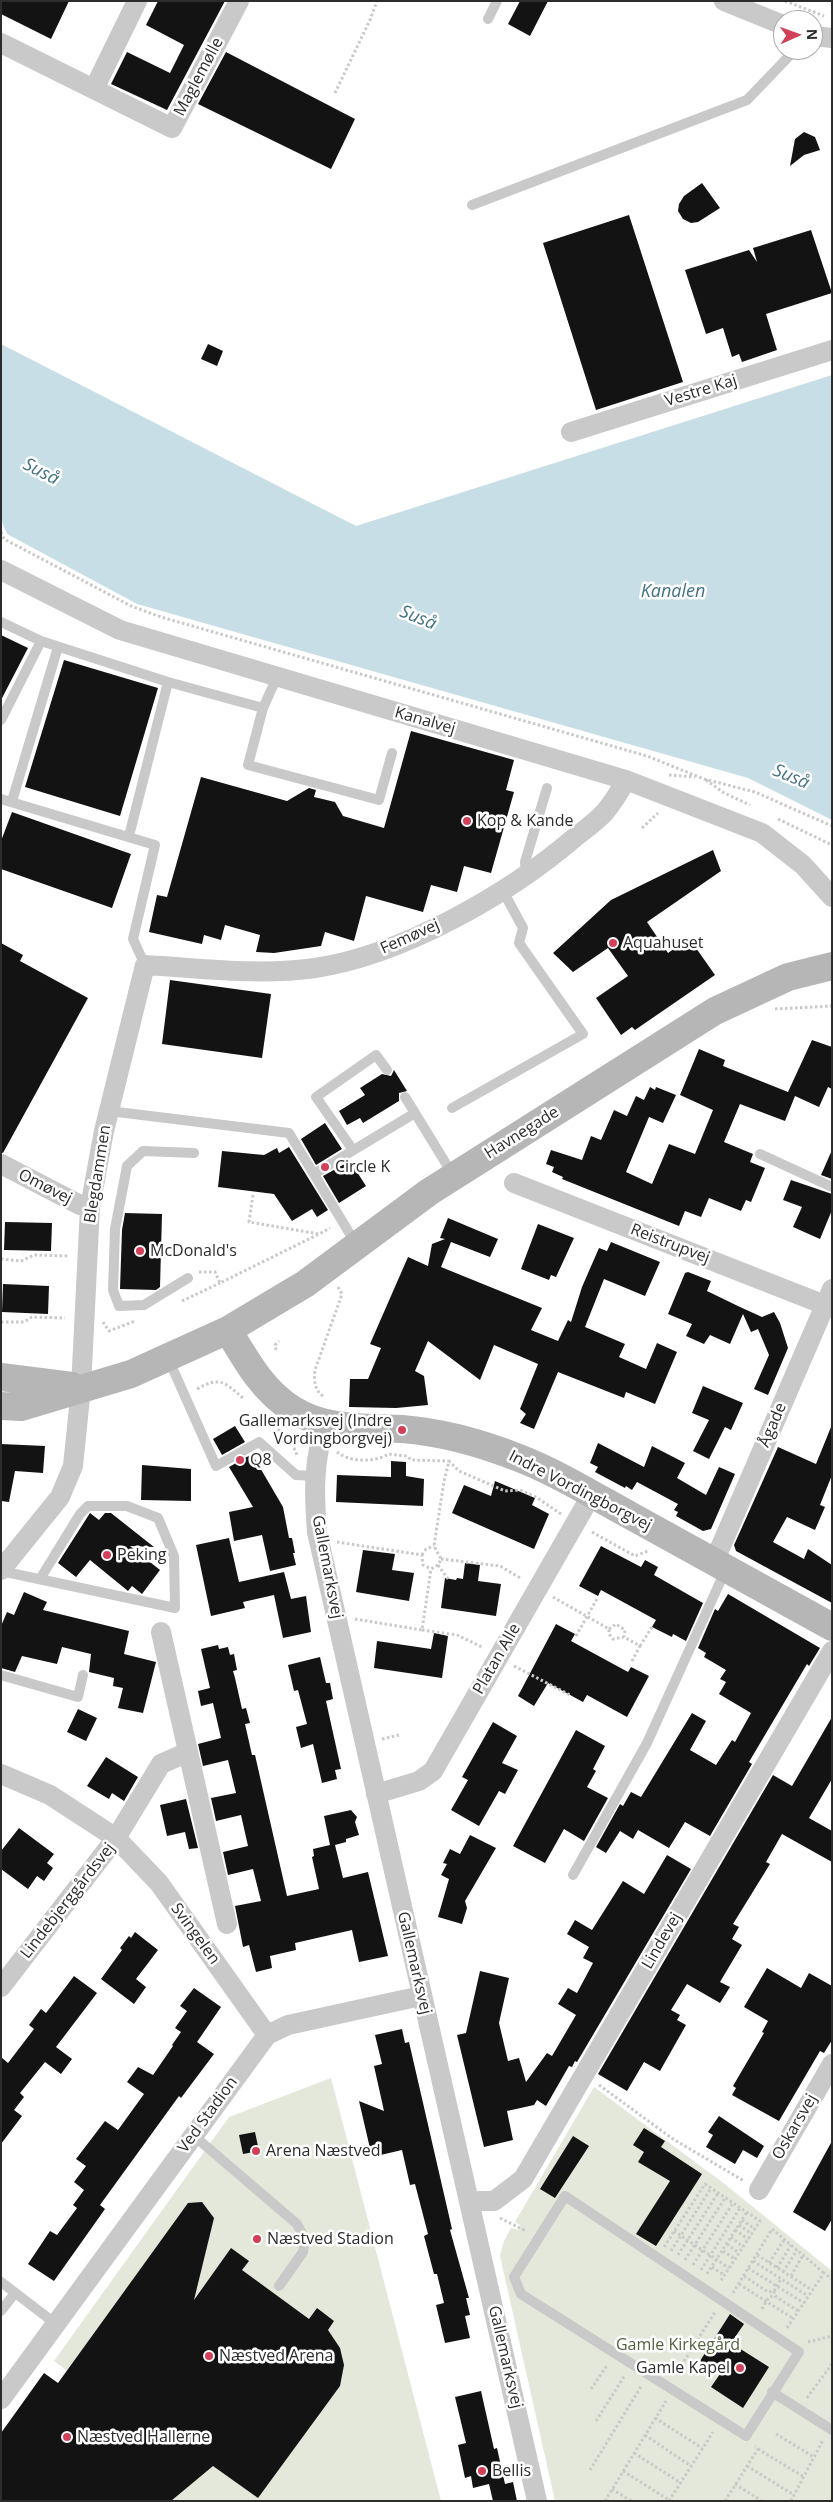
<!DOCTYPE html>
<html>
<head>
<meta charset="utf-8">
<style>
  body { margin:0 }
  #map { position:relative; width:833px; height:2502px; overflow:hidden; background:#fff; font-family:"Open Sans",sans-serif }
  canvas { display:block }
  .frame { position:absolute; inset:0; border:2px solid #2c2c2c; pointer-events:none }
  .north { position:absolute; left:773px; top:10px; width:50px; height:50px; box-sizing:border-box; background:#fff; border:1px solid #ababab; border-radius:50%; rotate:88deg; font-size:14px; font-weight:700; line-height:20px; text-align:center; color:#2c2c2c }
  .north::after { content:''; display:block; margin:auto; width:18px; height:22px; background:#d13f59; clip-path:polygon(50% 0,100% 100%,50% 72%,0 100%) }
</style>
</head>
<body>
<div id="map">
<canvas width="833" height="2502"></canvas>
<div class="frame"></div>
<div class="north">N</div>
</div>
<script>
const ctx = document.querySelector('canvas').getContext('2d');
ctx.lineJoin = 'round';
function paint(path, color) {
  ctx.fillStyle = color;
  ctx.fill(path, 'evenodd');
}
function stroke(path, color, width, dash) {
  ctx.strokeStyle = color;
  ctx.lineWidth = width;
  ctx.lineCap = dash ? 'butt' : 'round';
  ctx.setLineDash(dash || []);
  ctx.stroke(path);
}
function label(font, color, halo, rows, align = 'center') {
  ctx.font = font + ' "Open Sans",sans-serif';
  ctx.lineWidth = 5;
  ctx.setLineDash([]);
  ctx.textBaseline = 'middle';
  ctx.strokeStyle = halo;
  ctx.fillStyle = color;
  for (const [text, x, y, turn = 0] of rows) {
    ctx.save();
    ctx.translate(x, y);
    ctx.rotate((+turn || 0) * Math.PI / 180);
    ctx.textAlign = isNaN(turn) ? turn : align;
    if (halo) ctx.strokeText(text, 0, 0);
    ctx.fillText(text, 0, 0);
    ctx.restore();
  }
}
const green = new Path2D(`
  M331,2078L441,2501H107L151,2434L54,2361L229,2117Z
  M594,2087L726,2185L832,2271V2501H555L500,2256L504,2241L511,2228L519,2230L521,2226L515,2222Z`);
const water = new Path2D(`
  M1,344L356,526L832,375V820L748,778L137,604L7,534L1,520Z`);
const building = new Path2D(`
  M1,1H69L51,39L1,14Z
  M158,1H225L167,110L111,84L127,52L170,73L184,45L146,25Z
  M520,1H548L530,36L508,24Z
  M226,52L355,119L331,169L198,104Z
  M804,132L815,137L820,150L804,155L790,166L795,139Z
  M702,183L720,208L698,222L691,223L683,219L678,211L679,204L684,196Z
  M629,215L683,382L596,410L543,243Z
  M811,230L832,293L766,314L777,350L742,362L739,354L732,357L723,328L706,334L685,270L749,250L757,262L753,248Z
  M208,344L223,351L217,366L201,359Z
  M1,635L28,648L1,700Z
  M64,660L158,688L120,816L25,787Z
  M411,731L514,760L506,790L514,792L491,873L464,866L457,892L431,885L423,912L366,896L354,941L325,932L321,946L274,953L256,952L260,935L225,925L221,940L204,935L202,944L149,932L157,895L167,897L201,777L287,801L309,788L316,790L314,797L335,802L343,816L384,828Z
  M12,812L131,854L112,908L1,869V841Z
  M713,850L721,871L647,922L668,953L689,938L715,975L635,1030L632,1027L621,1035L596,998L628,976L608,948L573,972L553,953L611,900Z
  M1,943L23,955L20,961L88,998L3,1153L1,1152Z
  M170,980L271,994L262,1058L162,1044Z
  M812,1040L832,1047V1089L828,1087L819,1107L795,1096L785,1121L740,1104L724,1142L753,1154L750,1162L765,1168L751,1202L746,1200L741,1211L709,1198L701,1217L685,1211L679,1226L562,1179L563,1177L552,1172L554,1167L546,1164L551,1150L582,1160L591,1136L601,1140L614,1110L627,1116L636,1096L644,1100L650,1087L655,1090L656,1087L676,1095L663,1123L649,1117L626,1172L652,1184L669,1144L695,1154L713,1110L680,1095L699,1049L725,1060L723,1066L788,1092Z
  M394,1070L407,1091L399,1093V1101L363,1123L360,1118L347,1125L339,1111L365,1095L360,1088L382,1074L391,1076Z
  M325,1123L342,1149L316,1165L301,1139Z
  M289,1147L328,1210L317,1217L312,1209L292,1221L274,1194L218,1187L222,1151L264,1155L277,1148L279,1153Z
  M832,1150V1179L821,1175Z
  M350,1161L366,1186L339,1203L323,1176Z
  M791,1180L832,1194V1210L820,1239L793,1227L802,1207L783,1200Z
  M125,1213L162,1214L160,1287L156,1290L120,1289L122,1230Z
  M448,1218L498,1239L490,1257L451,1242L441,1267L542,1308L531,1330L558,1341L568,1320L571,1322L582,1287L599,1248L607,1251L611,1242L660,1262L645,1296L604,1279L585,1327L625,1344L619,1357L646,1369L657,1343L677,1352L655,1404L626,1392L624,1398L558,1372L534,1429L520,1423L526,1414L520,1409L538,1364L494,1345L480,1380L428,1341L415,1371L424,1376L428,1405L396,1408L349,1407L350,1379H368L381,1348L370,1344L408,1257L428,1266L432,1244L445,1239L440,1238Z
  M5,1222L52,1223L51,1251L4,1250Z
  M538,1224L574,1238L556,1277L551,1275L549,1280L521,1269Z
  M688,1272L711,1281L707,1291L740,1307L762,1317L774,1312L780,1323L788,1348L768,1395L754,1389L769,1355L758,1329L751,1332L743,1314L730,1344L710,1335L704,1344L686,1336L692,1324L668,1314L685,1273Z
  M3,1284L49,1286L48,1314L2,1312Z
  M703,1386L743,1403L731,1430L725,1427L709,1459L693,1451L709,1420L692,1413Z
  M235,1426L245,1442L222,1455L213,1439Z
  M831,1427L832,1475L820,1505L825,1507L815,1530L787,1517L773,1542L804,1559L808,1549L832,1565V1603L736,1551L734,1545L778,1447L816,1464Z
  M598,1443L644,1467L652,1446L685,1463L677,1478L706,1495L719,1467L735,1474L711,1529L703,1531L676,1516L678,1512L674,1510L678,1504L637,1482L632,1490L626,1486L625,1488L595,1472L598,1467L590,1463Z
  M1,1444L45,1446L43,1473L15,1471L9,1502L1,1501Z
  M252,1454L283,1507L289,1538H292L295,1553H293L296,1565L270,1571L262,1535L234,1541L229,1512L253,1507L229,1467Z
  M391,1461L406,1462V1476L424,1479L423,1506L336,1502L337,1475L391,1477Z
  M142,1465L191,1469V1501L141,1500Z
  M495,1481L535,1498L532,1505L549,1514L534,1549L452,1513L464,1485L491,1496Z
  M90,1513L99,1520L105,1513H111L154,1547L130,1546L160,1570L142,1594L132,1586L128,1591L90,1560L76,1577L58,1563Z
  M229,1538L239,1582L284,1572L291,1599L306,1596L311,1632L283,1638L274,1595L243,1602L245,1608L211,1616L196,1545Z
  M601,1546L641,1567L645,1560L658,1567L654,1575L703,1603L686,1641L673,1634L672,1637L652,1627L656,1620L601,1590L598,1596L579,1586Z
  M363,1550L395,1554L392,1570L414,1573L409,1601L356,1592Z
  M465,1563L480,1565L478,1581L501,1584L496,1616L441,1608L445,1578L456,1580L457,1578L463,1579Z
  M24,1592L47,1602L43,1610L129,1631L124,1654L156,1662L143,1713L118,1708L123,1688L113,1686L114,1678L89,1672L91,1654L62,1647L57,1664L22,1656L15,1672L1,1668V1626L7,1612L14,1615Z
  M728,1594L820,1648L809,1666L807,1664L749,1762L752,1764L710,1836L685,1822L669,1848L638,1830L633,1839L620,1831L606,1853L596,1847L620,1804L623,1806L631,1792L641,1797L692,1713L706,1721L690,1750L716,1765L732,1740L735,1742L751,1713L719,1694L726,1682L720,1679L726,1670L704,1657L706,1653L698,1648L715,1609L718,1611Z
  M556,1624L575,1634L571,1641L628,1672L631,1667L649,1676L627,1717L587,1695L583,1702L548,1683L534,1706L518,1696Z
  M434,1633L448,1636L442,1678L374,1668L377,1641L431,1649Z
  M218,1645L219,1649L228,1647L230,1655L234,1654L237,1670L233,1671L235,1678L242,1709L246,1708L250,1723L245,1724L252,1755H255L287,1896L319,1889L312,1857L314,1856L313,1849L330,1845L324,1816L351,1810L357,1817L355,1822L359,1835L346,1839V1842L335,1845L343,1878L368,1872L388,1956L359,1962L352,1930L295,1943L296,1950L270,1956L272,1968L256,1972L249,1945L243,1947L235,1906L261,1901L253,1869L228,1875L223,1852L248,1846L241,1815L216,1821L211,1798L236,1793L228,1760L203,1766L198,1744L221,1738L213,1703L201,1706L198,1691L210,1688L201,1649Z
  M320,1657L326,1683H330L333,1699L326,1701L341,1769L335,1770L337,1779L322,1783L313,1744L301,1748L296,1727L307,1724L298,1690L294,1691L288,1665Z
  M78,1709L97,1718L86,1741L67,1732Z
  M832,1717V1779L809,1818L832,1831V1862L782,1834L766,1862L770,1864L733,1924L739,1927L732,1939L742,1945L720,1982L730,1987L720,2003L687,1984L671,2010L680,2015L677,2020L686,2025L660,2071L644,2062L627,2091L598,2074L773,1775L792,1786Z
  M493,1722L517,1736L502,1763L518,1770L505,1794L499,1791L479,1826L451,1810L468,1780L462,1777Z
  M576,1730L605,1746L593,1769L596,1771L587,1787L608,1798L584,1841L564,1829L545,1863L513,1846Z
  M106,1757L138,1777L124,1801L112,1793L109,1799L87,1786Z
  M186,1799L198,1848L189,1849L185,1832L167,1836L160,1805Z
  M19,1828L54,1854L47,1863L53,1868L44,1881L37,1876L28,1889L1,1869V1851Z
  M470,1835L496,1848L465,1901L467,1908L462,1924L438,1917L449,1879L441,1875L447,1864L443,1863L450,1849L460,1854Z
  M667,1855L691,1869L577,2062L575,2061L572,2067L569,2066L546,2106L537,2100L534,2105L507,2111L513,2140L484,2147L457,2035L466,2033L480,1971L509,1978L499,2023L508,2061L519,2058L526,2082L547,2053L552,2056L576,2015L558,2004L568,1988L577,1993L593,1963L583,1958L589,1947L567,1934L575,1920L592,1930L623,1881L644,1894Z
  M135,1932L158,1950L136,1979L146,1987L134,2004L101,1979L122,1950L120,1948L129,1936L131,1938Z
  M767,1968L801,1988L809,1973L832,1986V2040L824,2053L820,2051L779,2121L732,2095L736,2088L733,2086L764,2033L762,2032L768,2021L744,2007Z
  M74,1976L97,1993L56,2047L72,2059L61,2074L45,2062L20,2093L24,2097L14,2110L22,2116L1,2144V2057L8,2063L34,2029L29,2025L41,2009L46,2013Z
  M194,1988L221,2007L197,2042L214,2054L181,2098L179,2096L100,2205L105,2209L54,2281L28,2264L50,2231L57,2235L77,2208L73,2205L84,2190L74,2182L86,2166L76,2159L105,2121L118,2130L144,2094L127,2082L138,2067L153,2075L173,2046L172,2045L181,2032L175,2028L187,2011L180,2006Z
  M402,2029L405,2043L409,2042L452,2229L450,2230L469,2298H466L470,2315L465,2316L470,2338L445,2343L436,2305L444,2303L437,2274H434L424,2236L428,2234L415,2184L410,2185L402,2150L372,2157L359,2101L384,2111L374,2066L382,2064L375,2035Z
  M719,2116L764,2146L757,2158L743,2150L735,2164L706,2147L713,2135L708,2132Z
  M644,2128L665,2141L661,2147L702,2174L656,2246L636,2234L670,2181L638,2162L644,2152L633,2145Z
  M255,2132L259,2151L243,2154L239,2135Z
  M573,2136L589,2146L555,2198L540,2189Z
  M832,2141V2219L825,2231L793,2212Z
  M202,2202L214,2218L194,2300L231,2248L249,2261L242,2270L309,2319L317,2308L334,2321L328,2330L340,2348L344,2365L340,2386L258,2498L213,2466L171,2501H1V2433L44,2373L58,2383L188,2203Z
  M730,2314L744,2324L731,2343L769,2367L743,2408L711,2387L720,2374L700,2361Z
  M481,2391L494,2449L497,2448L505,2484L513,2482L517,2501H493L489,2484L473,2488L471,2476L465,2478L458,2445L466,2443L455,2397Z`);
const path = new Path2D(`
  M785,1L824,16
  M335,93L370,20L377,1
  M1,532L4,539L131,606L161,617L647,756L704,779L755,792L832,826
  M669,775L695,777
  M706,780L724,793L750,805
  M778,819L832,845
  M642,828L658,813
  M775,1009L832,1006
  M253,1195L249,1222L319,1234L330,1228
  M1,1259L21,1261L34,1255L69,1256
  M199,1272H215L220,1283L319,1234
  M182,1301L220,1283
  M1,1322H24L32,1317L65,1318
  M103,1322L109,1331L135,1321
  M276,1350L275,1345L279,1341
  M197,1389C220,1376 224,1382 243,1398
  M323,1396C314,1390 314,1380 315,1370L342,1294L338,1287
  M278,1429L292,1443L297,1455
  M292,1443L300,1438
  M337,1452C349,1462 375,1463 388,1454L407,1456L411,1460L448,1461
  M592,1532L635,1556L648,1551
  M337,1542L422,1555L423,1565L431,1569
  M422,1555L426,1549L434,1546
  M441,1559L500,1566L522,1579
  M438,1565L448,1579
  M553,1597L609,1629V1634L613,1639L624,1637L640,1646L631,1663
  M355,1619L422,1630L431,1569L438,1565L441,1559L434,1546L444,1481L449,1461L459,1471L505,1491L520,1490L536,1497L561,1514
  M609,1629L616,1624L625,1630L624,1637
  M422,1630L457,1635L482,1647
  M576,1636L598,1597
  M640,1646L652,1627
  M514,1666L570,1695
  M382,1739L399,1735
  M599,2085L673,2139L744,2181
  M500,2218L526,2231
  M742,2220L755,2229
  M739,2225L752,2234
  M735,2230L748,2239
  M674,2231L729,2268
  M731,2237L743,2247
  M727,2244L739,2253
  M664,2247L705,2184L760,2221L720,2282
  M671,2251L711,2188
  M723,2251L735,2259
  M678,2255L718,2193
  M757,2255L812,2290
  M685,2260L725,2198
  M753,2261L808,2296
  M769,2263L784,2240
  M693,2265L733,2203
  M712,2267L724,2275
  M748,2268L804,2303
  M777,2268L791,2245
  M701,2270L740,2208
  M783,2272L797,2250
  M707,2274L747,2212
  M744,2276L768,2292L774,2291L781,2279
  M791,2276L803,2255
  M739,2284L794,2319
  M774,2291L775,2296L798,2311
  M733,2293L772,2229L824,2273
  M762,2309L769,2297L775,2296
  M787,2328L824,2273L832,2279
  M808,2342L832,2336
  M676,2374L715,2312
  M591,2389L608,2364
  M807,2398L832,2364
  M655,2418L702,2448
  M596,2421L625,2375
  M776,2434L814,2457
  M645,2435L691,2466
  M758,2449L804,2477
  M634,2453L681,2483
  M747,2466L794,2495
  M590,2470L642,2385
  M623,2471L669,2500
  M735,2484L762,2501
  M612,2489L631,2501
  M605,2501L666,2401
  M669,2501L713,2432
  M725,2501L758,2449L755,2446
  M791,2501L823,2440`);
const lane = new Path2D(`
  M488,19L497,1
  M472,205L747,100L795,50
  M1,622L41,641
  M277,677L263,708L248,765L379,800L392,753
  M1,720L41,641L168,682L263,708
  M1,799L155,845L133,939L145,965
  M12,801L58,647
  M129,836L168,682
  M526,875L525,862L547,788
  M405,1097L415,1113
  M452,1108L583,1034L519,943L523,928L503,891
  M109,1111L289,1133L356,1244
  M353,1150L316,1097L376,1055L387,1070
  M760,1154L832,1187
  M314,1174L415,1113L453,1175
  M188,1278L144,1305L119,1306L113,1290L115,1229L127,1166L143,1151L194,1153
  M168,1358L216,1466L259,1442L296,1475L315,1476
  M1,1571L175,1608L174,1556L158,1518L127,1506H88L80,1514L40,1579
  M1,1675L78,1697L83,1675
  M573,1875L647,1743L726,1569
  M193,2135L297,2224L305,2239L303,2252L279,2286
  M565,2196L799,2352L746,2436L521,2294L514,2277Z
  M1,2282L56,2324
  M1,2311L15,2293
  M772,2392L832,2430`);
const street = new Path2D(`
  M724,1L783,25
  M813,36L832,38
  M1,43L172,128L239,1
  M94,89L137,1
  M571,432L832,350
  M1,570L120,630L626,780L762,833L803,865L832,897
  M1,1164L80,1205L90,1207
  M514,1183L825,1305
  M326,1423C313,1460 314,1493 317,1532L537,2501
  M714,1562L832,1289
  M1,1570L60,1497L73,1466L81,1388L90,1207L104,1131L145,965C201,968 259,976 315,968C402,955 507,895 573,839C584,830 596,822 605,812C613,802 620,791 626,780
  M161,1632L227,1924
  M1,1774L50,1795L116,1838L159,1883L267,2035
  M376,1794L419,1781L433,1771L592,1494
  M1,1987L116,1838L161,1764L188,1752
  M759,2190L832,2064
  M469,2201H494L523,2179L832,1651
  M1,2399L267,2035L288,2025L421,1996`);
const secondary = new Path2D(`
  M228,1330C246,1360 262,1390 292,1409C325,1430 364,1427 402,1429C442,1432 481,1443 519,1458C558,1473 596,1497 633,1517C699,1553 765,1590 832,1627
  M1,1377L72,1386
  M1,1406L21,1407L131,1374L228,1330L305,1284L429,1192L715,1011L788,977L832,966`);
const markers = [
  [467,821,5,"#d13f59"],
  [613,943,5,"#d13f59"],
  [325,1167,5,"#d13f59"],
  [140,1251,5,"#d13f59"],
  [402,1430,5,"#d13f59"],
  [240,1460,5,"#d13f59"],
  [107,1555,5,"#d13f59"],
  [256,2151,5,"#d13f59"],
  [257,2239,5,"#d13f59"],
  [209,2356,5,"#d13f59"],
  [740,2368,5,"#d13f59"],
  [67,2437,5,"#d13f59"],
  [482,2471,5,"#d13f59"]
];
const streetNames = [
  ["Maglemølle",199,77,-62],
  ["Vestre Kaj",701,391,-17],
  ["Kanalvej",425,721,16],
  ["Femøvej",410,937,-24],
  ["Havnegade",522,1133,-32],
  ["Blegdammen",98,1174,-81],
  ["Omøvej",45,1187,27],
  ["Reistrupvej",670,1244,21],
  ["Ågade",773,1425,-67],
  ["Indre Vordingborgvej",580,1491,27],
  ["Gallemarksvej",327,1567,79],
  ["Platan Alle",497,1659,-60],
  ["Lindebjerggårdsvej",68,1901,-52],
  ["Svingelen",195,1934,54],
  ["Lindevej",662,1941,-60],
  ["Gallemarksvej",414,1963,77],
  ["Ved Stadion",208,2115,-54],
  ["Oskarsvej",795,2127,-60],
  ["Gallemarksvej",505,2357,77]
];
const poiNames = [
  ["Kop & Kande",477,821],
  ["Aquahuset",623,943],
  ["Circle K",335,1167],
  ["McDonald's",150,1251],
  ["Gallemarksvej (Indre",392,1421,"right"],
  ["Vordingborgvej)",392,1439,"right"],
  ["Q8",250,1460],
  ["Peking",117,1555],
  ["Arena Næstved",266,2151],
  ["Næstved Stadion",267,2239],
  ["Næstved Arena",219,2356],
  ["Gamle Kapel",730,2368,"right"],
  ["Næstved Hallerne",77,2437],
  ["Bellis",492,2471]
];
const parkNames = [
  ["Gamle Kirkegård",678,2345]
];
const waterNames = [
  ["Suså",41,472,27],
  ["Kanalen",673,592],
  ["Suså",418,618,22],
  ["Suså",791,777,23]
];
paint(green, '#e3e8da');
paint(water, '#c8dee6');
paint(building, '#131313');
stroke(path, '#c9c9c9', 3, [2.5, 2.5]);
stroke(lane, '#c9c9c9', 10);
stroke(street, '#c9c9c9', 20);
stroke(secondary, '#b6b6b6', 28);
for (const [x, y, r, color] of markers) {
  const dot = new Path2D();
  dot.arc(x, y, r, 0, 2 * Math.PI);
  ctx.fillStyle = color;
  ctx.fill(dot);
  stroke(dot, '#fff', 2);
}
label('16px', '#2c2c2c', '#fff', streetNames);
label('16px', '#2c2c2c', '#fff', poiNames, 'left');
label('16px', '#53623e', '#fff', parkNames);
label('italic 18px', '#437284', '#fff', waterNames);
</script>
</body>
</html>
